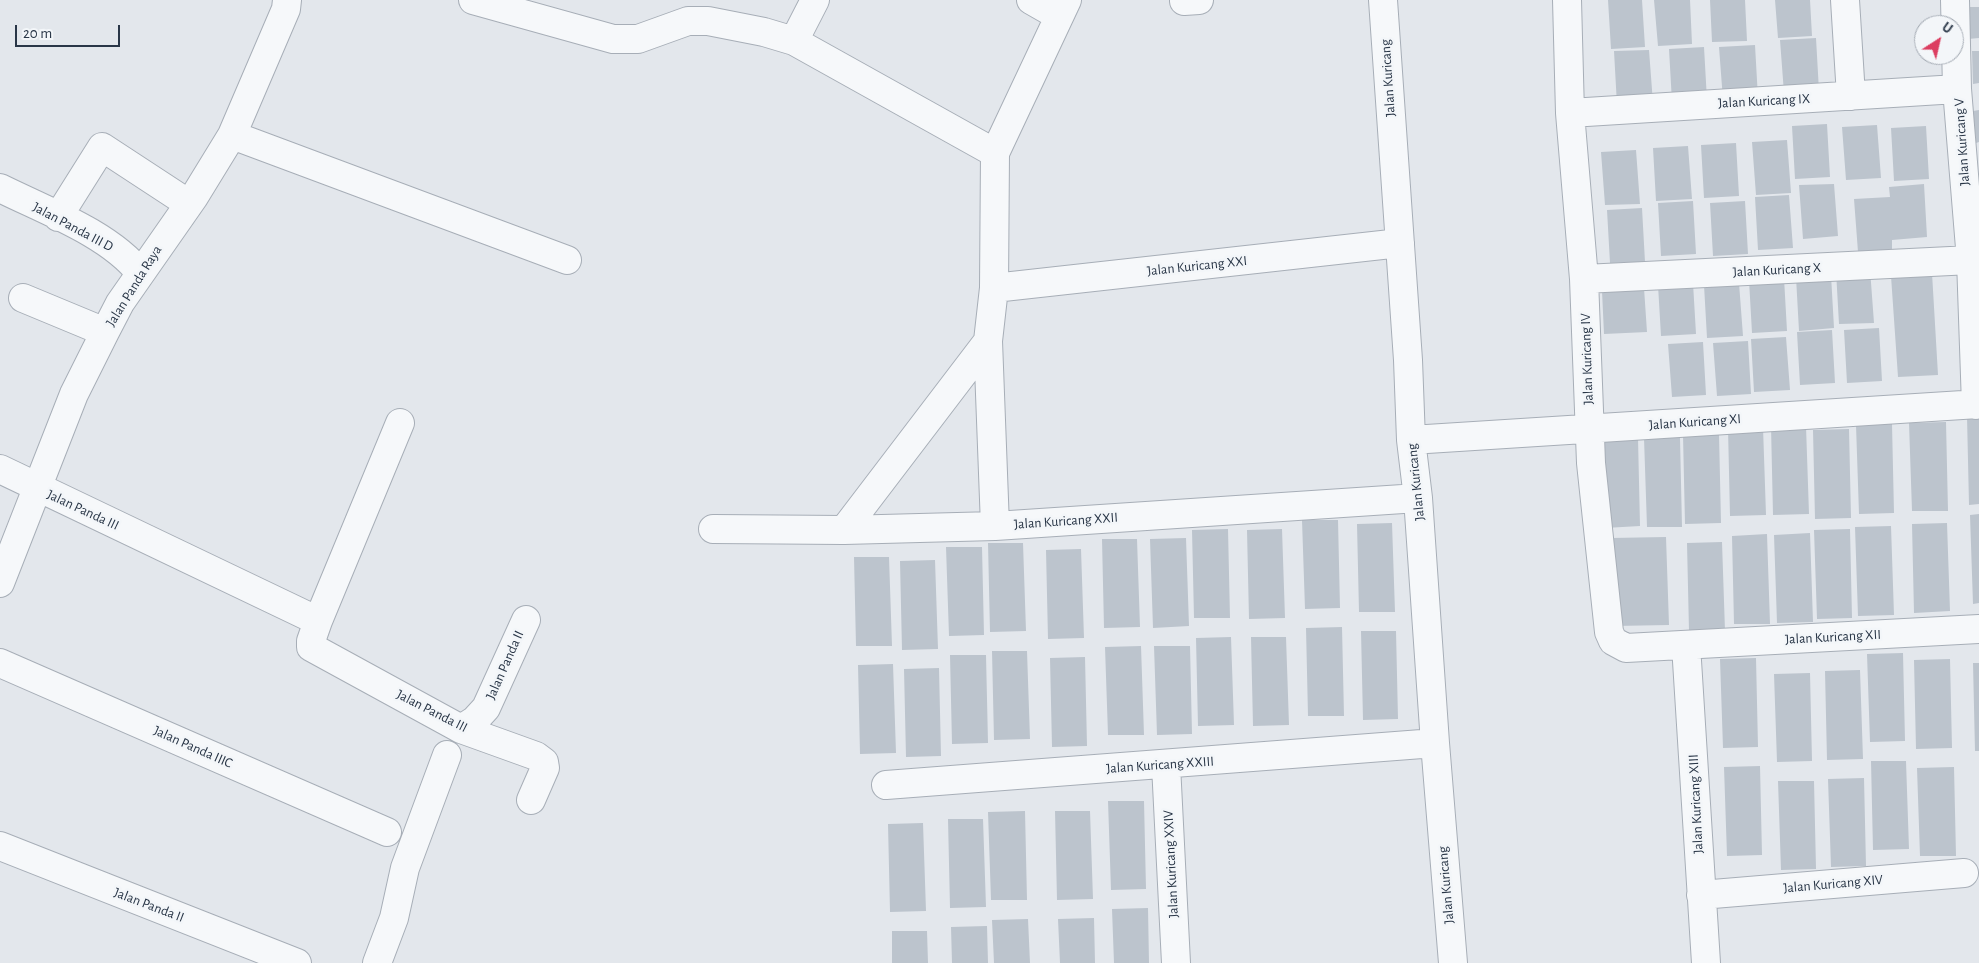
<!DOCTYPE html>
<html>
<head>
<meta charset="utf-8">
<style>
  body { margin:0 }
  #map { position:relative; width:1979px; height:963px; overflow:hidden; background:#e3e7ec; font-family:"Alegreya Sans",sans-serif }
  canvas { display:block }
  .north { position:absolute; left:1914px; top:15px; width:50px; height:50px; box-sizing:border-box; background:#f3f6f9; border:1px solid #a2a9b2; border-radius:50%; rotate:35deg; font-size:14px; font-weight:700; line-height:20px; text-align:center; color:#293647 }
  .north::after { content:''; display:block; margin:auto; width:18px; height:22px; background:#dc3e61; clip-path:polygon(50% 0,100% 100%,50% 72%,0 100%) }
  .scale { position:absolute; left:15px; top:25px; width:105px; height:22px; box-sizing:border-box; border:2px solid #293647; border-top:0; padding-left:6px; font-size:15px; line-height:18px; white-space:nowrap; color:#293647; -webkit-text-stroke:4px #f3f6f9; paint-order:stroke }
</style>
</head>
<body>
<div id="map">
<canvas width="1979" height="963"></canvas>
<div class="north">U</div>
<div class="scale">20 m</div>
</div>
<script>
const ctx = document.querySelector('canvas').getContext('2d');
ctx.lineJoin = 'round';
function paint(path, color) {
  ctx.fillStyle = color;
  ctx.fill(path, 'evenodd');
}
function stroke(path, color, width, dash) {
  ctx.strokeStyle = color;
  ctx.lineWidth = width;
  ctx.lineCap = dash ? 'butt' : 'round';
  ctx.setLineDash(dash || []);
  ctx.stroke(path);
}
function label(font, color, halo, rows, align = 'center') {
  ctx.font = font + ' "Alegreya Sans",sans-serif';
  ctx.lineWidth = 5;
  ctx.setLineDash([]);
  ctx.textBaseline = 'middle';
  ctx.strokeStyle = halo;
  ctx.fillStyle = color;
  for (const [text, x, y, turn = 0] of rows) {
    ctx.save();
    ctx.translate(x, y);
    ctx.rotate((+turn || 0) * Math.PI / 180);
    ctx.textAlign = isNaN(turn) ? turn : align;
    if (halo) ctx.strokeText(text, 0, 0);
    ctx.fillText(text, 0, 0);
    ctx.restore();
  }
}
const building = new Path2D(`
  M1608,0H1642L1645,47L1611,49Z
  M1654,0H1690L1692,44L1658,46Z
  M1710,0H1745L1747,41L1712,42Z
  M1775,0H1810L1812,36L1778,38Z
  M1966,7H1979V38L1968,39Z
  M1816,38L1819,91L1784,93L1780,40Z
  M1755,45L1758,98L1723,100L1719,47Z
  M1704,47L1707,100L1672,102L1669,49Z
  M1649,50L1653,103L1617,105L1614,51Z
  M1972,51H1979V83L1973,84Z
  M1979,110V142L1976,143L1973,111Z
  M1827,124L1830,177L1795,179L1792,126Z
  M1877,125L1881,178L1846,180L1842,127Z
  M1926,126L1929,179L1894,181L1891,128Z
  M1787,140L1791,193L1756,195L1752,142Z
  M1736,143L1739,196L1704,198L1701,145Z
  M1688,146L1692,199L1656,201L1653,148Z
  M1636,150L1640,204L1605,205L1601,152Z
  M1834,184L1838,236L1803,239L1799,185Z
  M1924,184L1927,237L1892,240V250L1858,252L1854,199L1890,197L1889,187Z
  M1789,195L1793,248L1758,250L1755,197Z
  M1693,201L1696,254L1661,256L1658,203Z
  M1745,201L1748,254L1713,256L1710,203Z
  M1642,208L1645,262L1610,263L1607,210Z
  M1870,269L1874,323L1839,324L1836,271Z
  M1932,273L1938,375L1898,377L1891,276Z
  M1831,275L1834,328L1799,331L1796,277Z
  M1784,278L1787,331L1752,333L1749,280Z
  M1693,283L1696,334L1661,336L1658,285Z
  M1739,283L1743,336L1707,338L1704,285Z
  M1644,288L1647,332L1604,334L1602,291Z
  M1879,328L1882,381L1847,383L1844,330Z
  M1832,330L1835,383L1800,385L1797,332Z
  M1786,337L1790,390L1754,392L1751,339Z
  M1748,341L1751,394L1717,396L1713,343Z
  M1703,342L1706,395L1672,397L1668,344Z
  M1967,416H1979V504L1969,505Z
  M1946,422L1948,511H1912L1909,423Z
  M1892,424L1894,513L1859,514L1856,425Z
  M1771,426H1806L1809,514L1773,515Z
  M1763,427L1766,515L1730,516L1728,428Z
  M1849,429L1851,518L1815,519L1813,430Z
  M1719,434L1721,523L1685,524L1683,435Z
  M1638,438L1640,526L1605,528L1602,439Z
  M1644,438H1680L1682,527H1647Z
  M1979,514V603L1973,604L1970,515Z
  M1302,520H1338L1340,608L1305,609Z
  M1392,523L1395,612H1359L1357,524Z
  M1947,523L1950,611L1914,613L1912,524Z
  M1891,526L1894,615L1858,616L1855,527Z
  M1228,529L1230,618H1194L1192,530Z
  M1282,529L1285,618L1249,619L1247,530Z
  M1850,529L1852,618L1817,619L1814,530Z
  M1810,533L1813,622L1777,623L1774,535Z
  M1767,534L1770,624H1734L1732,536Z
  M1666,537L1669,625L1614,626L1611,538Z
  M1186,538L1189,626L1153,628L1150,539Z
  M1102,539H1137L1140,627L1104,628Z
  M1722,542L1725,631H1689L1687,543Z
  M988,543H1023L1026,631L990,632Z
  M946,547H982L984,635L949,636Z
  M1081,549L1084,638L1048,639L1046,550Z
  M854,557H889L892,646H856Z
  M935,560L938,649L902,650L900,561Z
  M1342,627L1344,716H1308L1306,628Z
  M1361,631H1396L1398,719L1363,720Z
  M1231,637L1234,725L1198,726L1196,638Z
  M1251,637H1286L1289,725L1253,726Z
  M1141,646L1144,735H1108L1105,647Z
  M1154,646H1190L1192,734L1157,735Z
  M992,651H1027L1030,739L994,740Z
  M1903,653L1905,741L1870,742L1867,654Z
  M950,655H986L988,743L952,744Z
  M1085,657L1087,746L1052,747L1050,658Z
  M1756,658L1758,747L1723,748L1720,659Z
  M1950,659L1952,748L1916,749L1914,660Z
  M1973,663H1979V751H1975Z
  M893,664L896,753L860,754L858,665Z
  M939,668L941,756L906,757L904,669Z
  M1860,670L1863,759L1827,760L1825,671Z
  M1810,673L1812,761L1777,762L1774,674Z
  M1871,761H1906L1909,849L1873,850Z
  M1760,766L1762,855L1727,856L1724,767Z
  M1954,767L1956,856H1920L1917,768Z
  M1864,778L1866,866L1831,867L1828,779Z
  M1778,781H1814L1816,869L1781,870Z
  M1108,801H1144L1146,889L1111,890Z
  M1025,811L1027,900H991L988,812Z
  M1055,811H1090L1093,899L1057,900Z
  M948,819H983L986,907L950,908Z
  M923,823L926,911L890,912L888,824Z
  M1148,908L1149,963H1114L1112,909Z
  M1094,918L1095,963H1060L1058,919Z
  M1028,919L1030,963H994L992,920Z
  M987,926L988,963H952L951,927Z
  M892,931H927L928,963H892Z`);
const minor = new Path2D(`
  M473,0L613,39H638L688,21H708L764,32L794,41L995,153
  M1031,0L1059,16
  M1383,0L1408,360L1411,440L1418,498L1435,743L1453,963
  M1567,0L1570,113L1584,279L1591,463L1609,632L1613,641L1626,648L1979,629
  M1845,0L1851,96
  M1955,0L1957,89L1971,260L1976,405
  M1184,1L1199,0
  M794,41L815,0
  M1570,113L1957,89
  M232,135L567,260
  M0,188C44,210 110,234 140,273
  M58,217L102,147L189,204
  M1584,279L1971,260
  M994,288L1400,243
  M23,298L105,332
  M400,423L318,621L311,641V647L461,729L536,756L544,762L545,768L531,800
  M1411,440L1979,404
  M0,469L318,621
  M995,526L988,341L994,288L995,153L1067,0
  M713,529L844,530L995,526L1418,498
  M844,530L988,341
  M0,583L74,394L105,332L120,303L194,197L232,135L286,9L287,0
  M1686,645L1706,963
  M0,663L387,832
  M461,729L475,720L486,708L526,620
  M1166,765L1176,963
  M886,785L1435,743
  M0,846L297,963
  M1701,895L1964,873
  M377,963L394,918L405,868L447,755`);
const streetNames = [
  ["Jalan Kuricang",1388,78,-94],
  ["Jalan Kuricang IX",1764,101,-3],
  ["Jalan Kuricang V",1962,142,-94],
  ["Jalan Panda III D",73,227,28],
  ["Jalan Kuricang XXI",1197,266,-6],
  ["Jalan Kuricang X",1777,270,-3],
  ["Jalan Panda Raya",134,286,-58],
  ["Jalan Kuricang IV",1587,359,-92],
  ["Jalan Kuricang XI",1695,422,-4],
  ["Jalan Kuricang",1416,482,-96],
  ["Jalan Panda III",83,510,25],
  ["Jalan Kuricang XXII",1066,521,-4],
  ["Jalan Kuricang XII",1833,637,-3],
  ["Jalan Panda II",505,665,-66],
  ["Jalan Panda III",432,711,27],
  ["Jalan Panda IIIC",193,747,24],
  ["Jalan Kuricang XXIII",1160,765,-4],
  ["Jalan Kuricang XIII",1696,804,-93],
  ["Jalan Kuricang XXIV",1171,864,-93],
  ["Jalan Kuricang XIV",1833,884,-5],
  ["Jalan Kuricang",1446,885,-95],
  ["Jalan Panda II",149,905,21]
];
paint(building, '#bcc4cd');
stroke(minor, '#a7aeb7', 30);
stroke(minor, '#f6f8fa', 28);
label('14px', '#293647', '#f3f6f9', streetNames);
</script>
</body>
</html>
